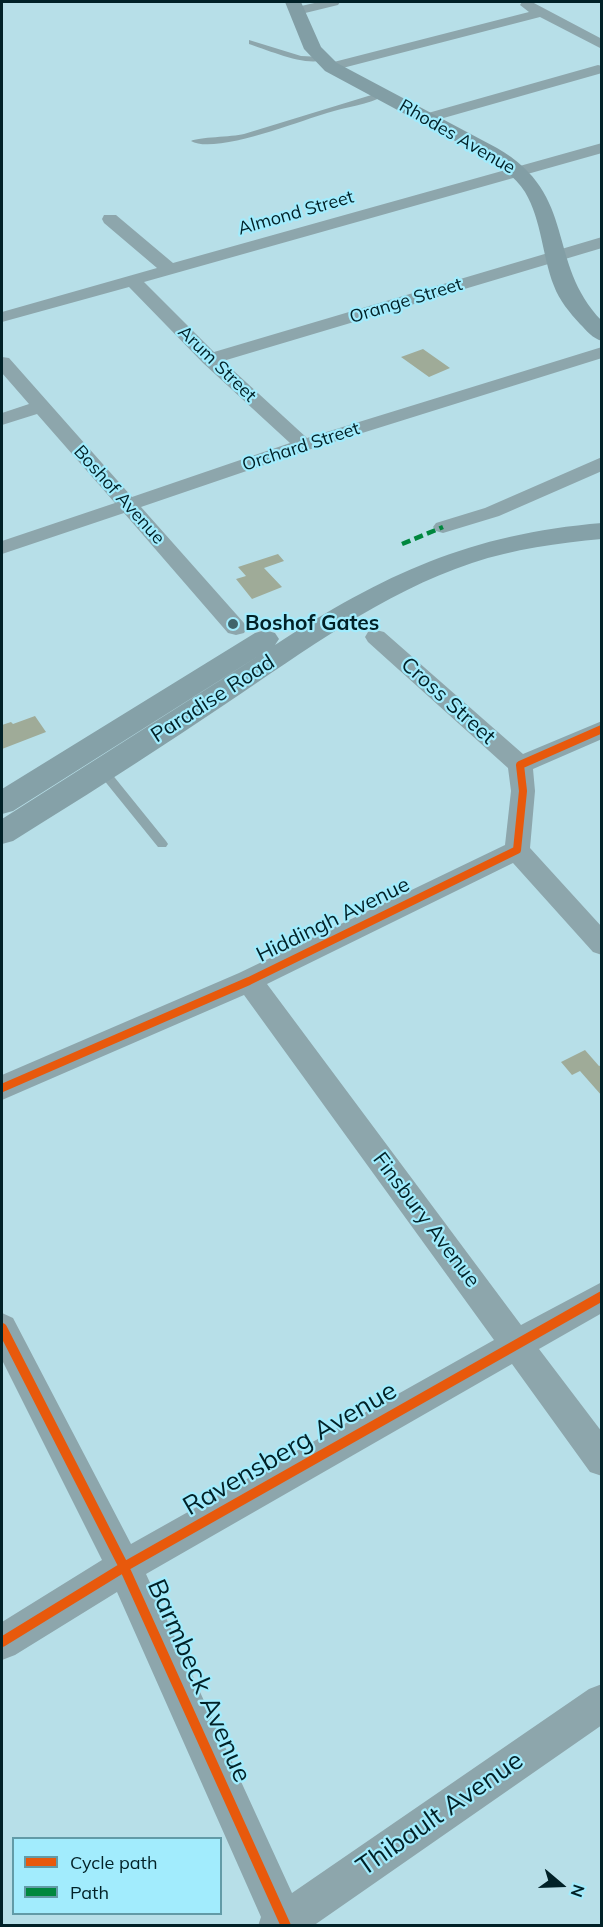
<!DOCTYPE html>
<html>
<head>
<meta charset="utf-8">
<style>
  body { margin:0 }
  #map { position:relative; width:603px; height:1927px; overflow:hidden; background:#b7dfe8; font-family:Mulish,sans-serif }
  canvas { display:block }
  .frame { position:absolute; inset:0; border:3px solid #012127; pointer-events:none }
  .legend { position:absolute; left:12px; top:1837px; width:210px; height:78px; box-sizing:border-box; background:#a2ecfd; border:2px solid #629ba7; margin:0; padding:8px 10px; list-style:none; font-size:18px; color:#012127 }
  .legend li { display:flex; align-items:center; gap:12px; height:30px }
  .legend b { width:30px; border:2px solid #629ba7 }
  .north { position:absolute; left:531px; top:1855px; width:60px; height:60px; -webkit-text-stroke:4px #a2ecfd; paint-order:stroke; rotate:109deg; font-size:16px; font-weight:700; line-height:24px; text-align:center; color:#012127 }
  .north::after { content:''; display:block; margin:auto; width:21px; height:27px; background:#012127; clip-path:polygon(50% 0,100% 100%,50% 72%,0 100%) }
</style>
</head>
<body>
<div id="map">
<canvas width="603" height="1927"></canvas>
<div class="frame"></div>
<ul class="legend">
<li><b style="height:8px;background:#e8590c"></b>Cycle path</li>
<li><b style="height:8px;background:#00873e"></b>Path</li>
</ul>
<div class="north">N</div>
</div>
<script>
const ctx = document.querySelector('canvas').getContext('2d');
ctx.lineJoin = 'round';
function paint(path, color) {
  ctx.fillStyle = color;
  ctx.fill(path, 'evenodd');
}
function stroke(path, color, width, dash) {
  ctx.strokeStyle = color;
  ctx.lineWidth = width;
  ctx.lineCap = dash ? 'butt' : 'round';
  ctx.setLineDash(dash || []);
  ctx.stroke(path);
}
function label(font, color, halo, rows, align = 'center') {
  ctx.font = font + ' Mulish,sans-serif';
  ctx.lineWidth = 4.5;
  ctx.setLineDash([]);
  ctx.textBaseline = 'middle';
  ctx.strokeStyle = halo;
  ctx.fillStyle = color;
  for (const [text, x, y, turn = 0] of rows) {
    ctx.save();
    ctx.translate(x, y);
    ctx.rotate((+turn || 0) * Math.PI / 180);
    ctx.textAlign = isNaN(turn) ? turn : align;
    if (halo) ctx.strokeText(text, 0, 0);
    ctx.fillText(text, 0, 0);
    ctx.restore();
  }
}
const building = new Path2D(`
  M423,349L450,368L429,377L401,357Z
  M278,554L284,561L264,568L282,587L252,599L236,579L246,576L238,567Z
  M35,716L46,732L2,749V725L11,722L13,724Z
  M585,1050L599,1066L602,1065V1096L580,1071L572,1075L561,1062Z`);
const service = new Path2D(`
  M249,40L301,56L322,57L326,59C308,68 268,50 249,44Z
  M378,93L385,95C369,105 345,107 327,113C300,121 214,155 191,141C198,137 232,137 244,134Z
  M103,767L107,768L166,841L168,844L166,847H158L99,774L97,771Z`);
const minor = new Path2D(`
  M319,2H340L338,5L297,15L290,11L292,8Z
  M522,2H532L602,39V49L540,17L331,71L324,67L326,64L529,12L520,5Z
  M598,65L602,66V73L426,123L418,118L421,115Z
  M602,143V153L144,282L214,352L602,237V248L223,361L307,438L602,347V358L311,449L141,507L244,623L247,628L244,633L236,635L228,633L124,513L2,554V541L115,503L37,414L2,425V413L29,404L2,373V357L9,358L132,497L290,443L203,363L129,287L2,322V312L157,268L104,223L102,219L104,215H116L173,263Z
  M602,457V471L499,516L443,533L436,531L433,527L436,523L485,508Z
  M376,630L384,632L523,754L602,721V739L533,769L535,791L530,848L602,927V955L593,952L513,863L267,984L521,1325L602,1282V1313L539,1349L602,1432V1476L590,1472L512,1364L146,1574L292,1893L589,1689L602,1684V1725L313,1926H258L261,1917L117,1592L15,1655L2,1660V1622L102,1560L2,1360V1313L13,1318L131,1544L494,1340L244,995L2,1100V1075L239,973L505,845L511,791L508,768L368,642L365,637L368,632Z`);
const primary = new Path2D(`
  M285,2H301L321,47L337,63L497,148C579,195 545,262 602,321V341C592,338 587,331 580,324C570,313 559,300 554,286C542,255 542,221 525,192C515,176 499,166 483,156L325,71L304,49Z`);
const trunk = new Path2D(`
  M602,523V539C558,543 514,549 472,563C382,593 305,651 227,703C166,744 103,785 40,824L13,841L2,844V819L263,653L13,811L2,814V789L255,633L265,630L275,633L279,639L275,645C384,574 470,534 602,523Z`);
const quiet = new Path2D(`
  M402,544L443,527`);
const cyclewayFar1 = new Path2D(`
  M2,1088L249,981L517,850L523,791L520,765L602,729`);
const cycleway = new Path2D(`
  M2,1328L124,1567L286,1926
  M2,1642L124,1567L602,1296`);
const markers = [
  [233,624,6,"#41646b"]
];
const farStreetnames = [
  ["Rhodes Avenue",457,137,30],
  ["Almond Street",296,213,-16],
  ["Orange Street",406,301,-17],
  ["Arum Street",217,364,44],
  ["Orchard Street",301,447,-18],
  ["Boshof Avenue",119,495,48]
];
const poiNames = [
  ["Boshof Gates",245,624]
];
const streetNames = [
  ["Paradise Road",213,699,-33],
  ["Cross Street",448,701,42],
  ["Hiddingh Avenue",333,920,-26],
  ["Finsbury Avenue",426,1220,53]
];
const nearStreetnames = [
  ["Ravensberg Avenue",290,1449,-30],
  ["Barmbeck Avenue",199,1681,66],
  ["Thibault Avenue",440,1814,-35]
];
paint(building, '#9fab98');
paint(service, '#8da6ac');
paint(minor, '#8da6ac');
paint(primary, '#829ea5');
paint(trunk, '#85a1a8');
stroke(quiet, '#00873e', 4.5, [9, 4.5]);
stroke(cyclewayFar1, '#e8590c', 8);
stroke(cycleway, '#e8590c', 10);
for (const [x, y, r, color] of markers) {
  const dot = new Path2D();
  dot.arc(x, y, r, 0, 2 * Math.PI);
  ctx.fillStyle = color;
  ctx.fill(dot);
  stroke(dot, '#a2ecfd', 2);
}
label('18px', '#012127', '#a2ecfd', farStreetnames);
label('bold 21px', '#012127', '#a2ecfd', poiNames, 'left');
label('21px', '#012127', '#a2ecfd', streetNames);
label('26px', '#012127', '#a2ecfd', nearStreetnames);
</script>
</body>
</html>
